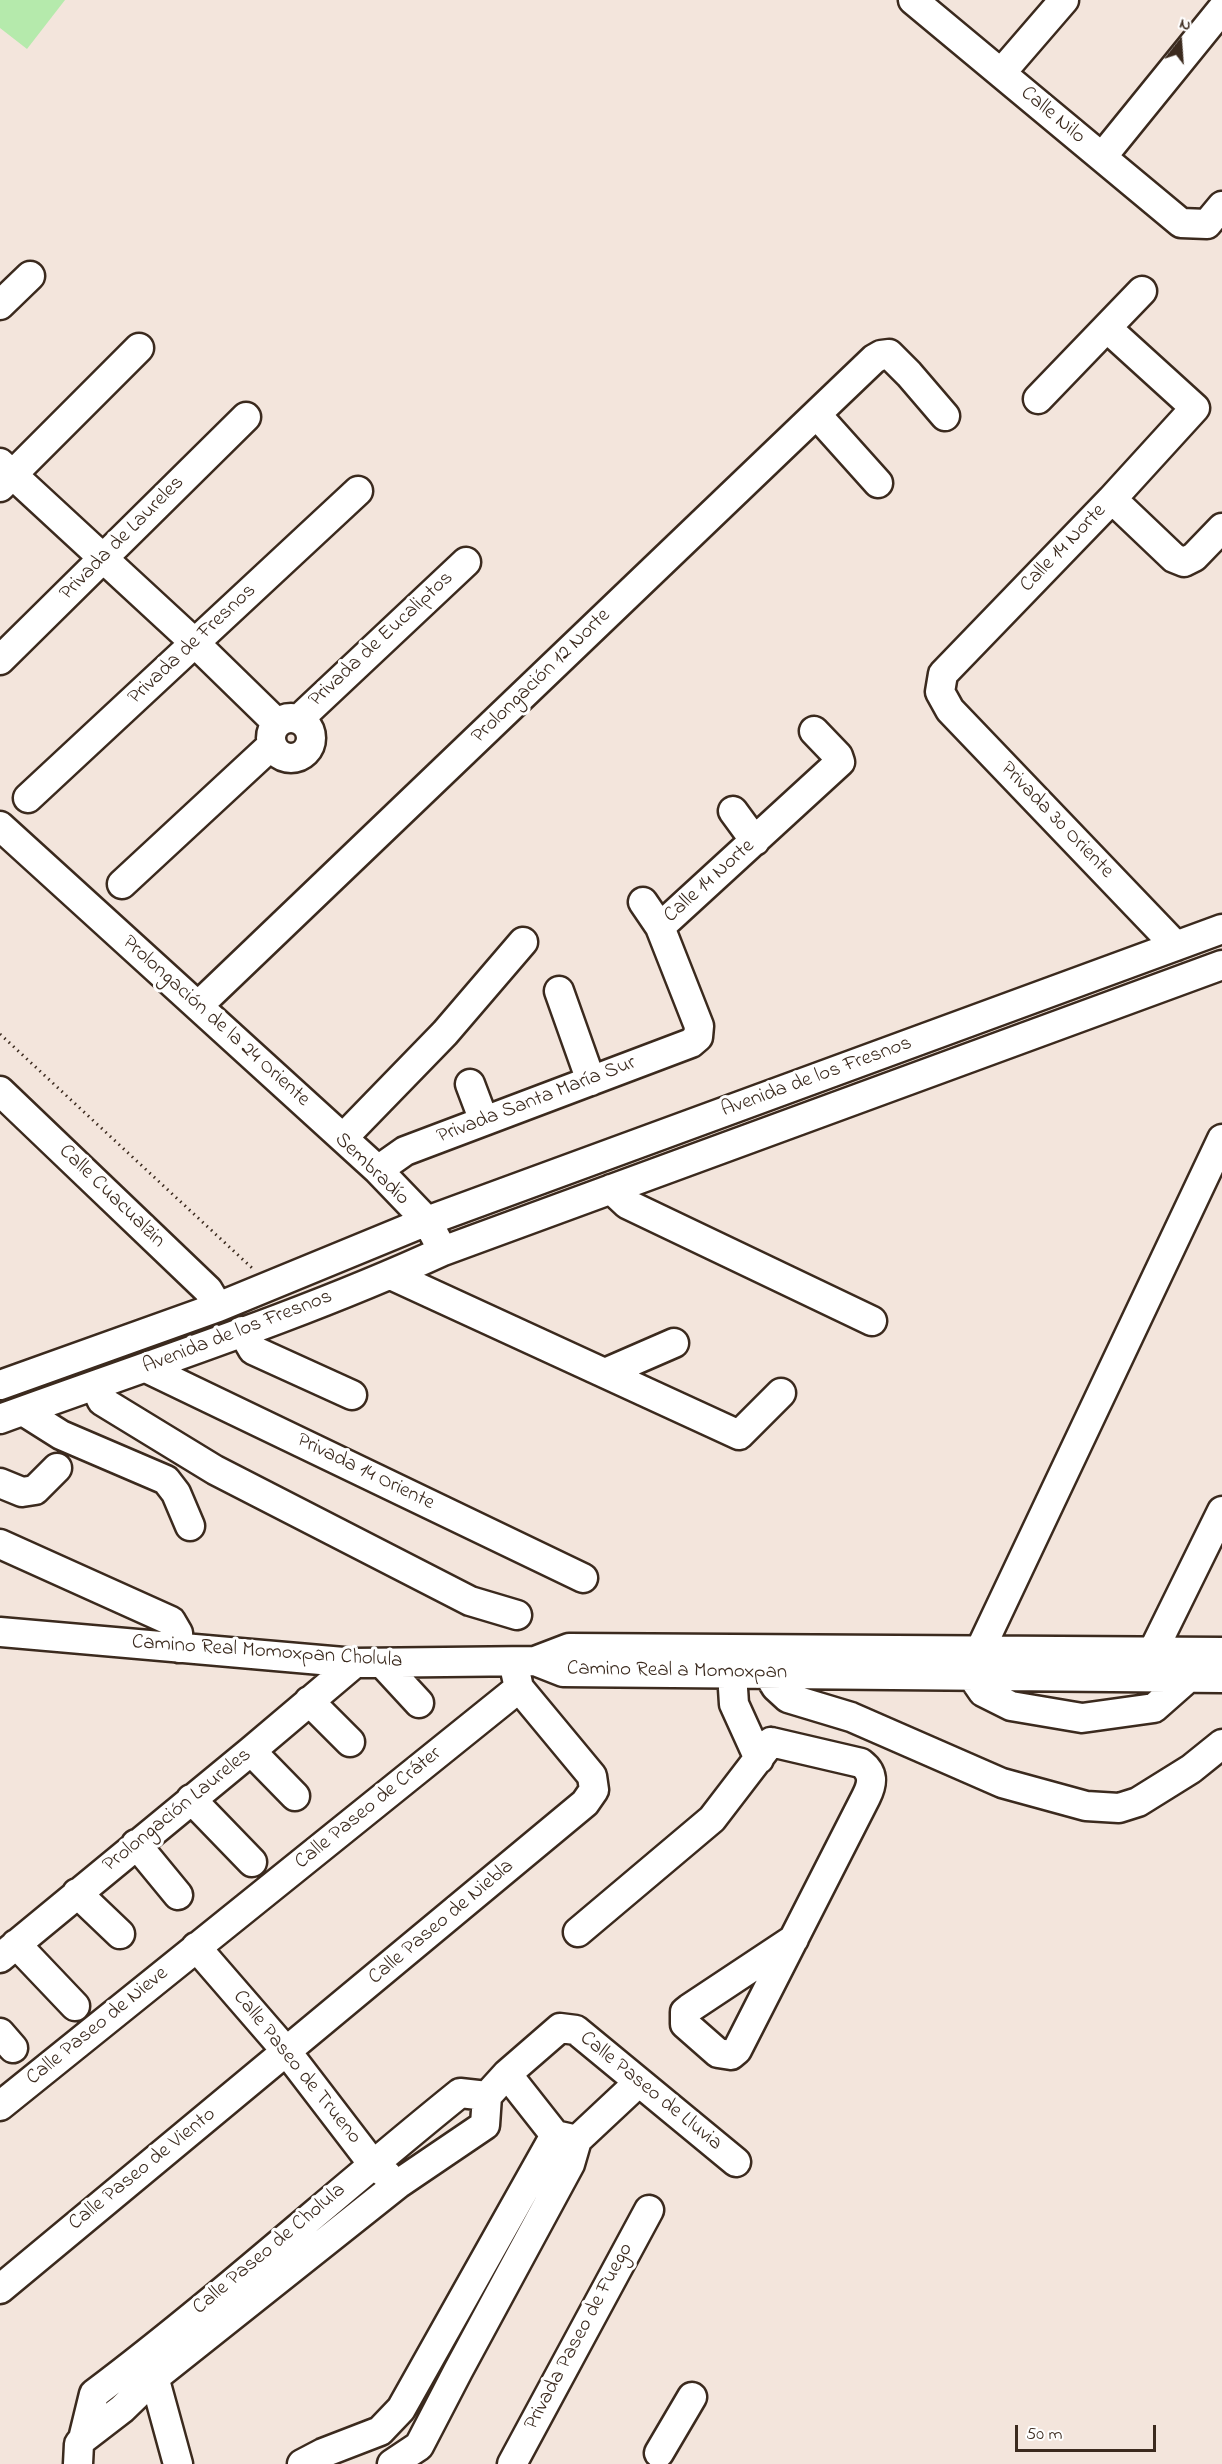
<!DOCTYPE html>
<html>
<head>
<meta charset="utf-8">
<style>
  body { margin:0 }
  #map { position:relative; width:1222px; height:2464px; overflow:hidden; background:#f3e5dc; font-family:"Indie Flower",sans-serif }
  canvas { display:block }
  .north { position:absolute; left:1150px; top:12px; width:60px; height:60px; -webkit-text-stroke:4px #fff; paint-order:stroke; rotate:17deg; font-size:16px; font-weight:700; line-height:24px; text-align:center; color:#3b2a1e }
  .north::after { content:''; display:block; margin:auto; width:21px; height:27px; background:#3b2a1e; clip-path:polygon(50% 0,100% 100%,50% 72%,0 100%) }
  .scale { position:absolute; left:1015px; top:2425px; width:141px; height:27px; box-sizing:border-box; border:3px solid #3b2a1e; border-top:0; padding-left:8px; font-size:18px; line-height:21px; white-space:nowrap; color:#3b2a1e; -webkit-text-stroke:4px #fff; paint-order:stroke }
</style>
</head>
<body>
<div id="map">
<canvas width="1222" height="2464"></canvas>
<div class="north">N</div>
<div class="scale">50 m</div>
</div>
<script>
const ctx = document.querySelector('canvas').getContext('2d');
ctx.lineJoin = 'round';
function paint(path, color) {
  ctx.fillStyle = color;
  ctx.fill(path, 'evenodd');
}
function stroke(path, color, width, dash) {
  ctx.strokeStyle = color;
  ctx.lineWidth = width;
  ctx.lineCap = dash ? 'butt' : 'round';
  ctx.setLineDash(dash || []);
  ctx.stroke(path);
}
function label(font, color, halo, rows, align = 'center') {
  ctx.font = font + ' "Indie Flower",sans-serif';
  ctx.lineWidth = 6;
  ctx.setLineDash([]);
  ctx.textBaseline = 'middle';
  ctx.strokeStyle = halo;
  ctx.fillStyle = color;
  for (const [text, x, y, turn = 0] of rows) {
    ctx.save();
    ctx.translate(x, y);
    ctx.rotate((+turn || 0) * Math.PI / 180);
    ctx.textAlign = isNaN(turn) ? turn : align;
    if (halo) ctx.strokeText(text, 0, 0);
    ctx.fillText(text, 0, 0);
    ctx.restore();
  }
}
const green = new Path2D(`
  M0,0H65L27,49L0,28Z`);
const path = new Path2D(`
  M0,1034L252,1268`);
const minor = new Path2D(`
  M913,0L1181,223L1207,224L1222,206
  M1001,73L1064,0
  M1102,157L1222,9
  M0,305L30,276
  M1107,328L1195,408L1112,499L943,674L940,692L950,710L1176,946
  M1038,399L1142,291
  M817,415L878,483
  M0,463L196,644L277,723
  M0,487L139,348
  M1112,499L1174,558L1184,562L1194,557L1222,528
  M0,660L246,417
  M271 738a20 20 0 1 1 40 0a20 20 0 1 1-40 0Z
  M299,719L466,562
  M28,798L358,491
  M733,811L755,841
  M0,826L378,1170L427,1221L443,1251C299,1317 148,1365 0,1419
  M122,884L272,745
  M660,927L840,762L838,756L814,731
  M559,991L591,1081
  M198,1006L874,359L881,355L889,354L909,374L945,416
  M470,1084L484,1121
  M0,1091L208,1290L218,1307
  M343,1138L445,1033L523,942
  M378,1170L405,1151L691,1043L698,1037L699,1026L660,927L643,902
  M611,1189L627,1204L872,1321
  M443,1251L1222,965
  M391,1275L739,1435L781,1393
  M242,1331L253,1350L352,1395
  M146,1368L583,1578
  M605,1373L674,1343
  M0,1385L218,1307L427,1221L1222,929
  M95,1386L102,1401L215,1470L470,1601L517,1615
  M23,1411L61,1435L166,1480L176,1493L190,1526
  M0,1483L22,1492L35,1490L57,1468
  M0,1544L171,1621L178,1633L179,1648
  M0,1632L355,1663L535,1661L569,1648L1222,1652
  M1153,1651L1222,1511
  M535,1661L563,1672L1222,1678
  M383,1664L419,1703
  M732,1673L734,1704L759,1759
  M768,1674L776,1687L788,1698L851,1717L1002,1783L1086,1806L1119,1808L1138,1802L1191,1769L1222,1744
  M1188,1678L1154,1708L1082,1718L1011,1706L983,1692L972,1676L980,1650L1222,1139
  M309,1701L350,1742
  M771,1742L861,1763C874,1773 873,1783 866,1797L737,2050L731,2055L718,2053L685,2024V2012L690,2008L794,1939
  M251,1751L295,1796
  M191,1799L252,1862
  M136,1844L178,1895
  M77,1893L120,1934
  M578,1932L712,1819L771,1742
  M16,1944L75,2006
  M196,1947L287,2052L372,2163L387,2175
  M0,1958L251,1751L355,1663
  M0,2033L13,2048
  M507,2074L555,2135L564,2152
  M0,2106L519,1688L515,1670
  M0,2289L585,1803L594,1790L592,1776L519,1688
  M150,2362L178,2464
  M83,2439L122,2409L154,2378L398,2184L485,2125L487,2096L507,2074L560,2028L576,2030L736,2162
  M659,2453L692,2397
  M78,2464L79,2444L83,2439L94,2394C220,2299 337,2192 460,2093L487,2096
  M302,2464L323,2453L380,2431L401,2409L555,2135L577,2140
  M392,2464L419,2446L458,2371L570,2164L577,2140L639,2082
  M512,2464L649,2210`);
const streetNames = [
  ["Calle Nilo",1052,116,40],
  ["Privada de Laureles",123,539,-45],
  ["Calle 14 Norte",1064,549,-46],
  ["Privada de Eucaliptos",382,640,-43],
  ["Privada de Fresnos",193,645,-43],
  ["Prolongación 12 Norte",542,677,-44],
  ["Privada 30 Oriente",1056,821,46],
  ["Calle 14 Norte",710,882,-42],
  ["Prolongación de la 24 Oriente",215,1022,42],
  ["Avenida de los Fresnos",817,1078,-20],
  ["Privada Santa María Sur",537,1101,-21],
  ["Sembradío",371,1170,44],
  ["Calle Cuacualzin",111,1197,44],
  ["Avenida de los Fresnos",238,1333,-21],
  ["Privada 14 Oriente",365,1473,26],
  ["Camino Real Momoxpan Cholula",267,1653,4],
  ["Camino Real a Momoxpan",677,1672,1],
  ["Calle Paseo de Cráter",369,1809,-39],
  ["Prolongación Laureles",178,1811,-39],
  ["Calle Paseo de Niebla",442,1923,-40],
  ["Calle Paseo de Nieve",98,2027,-39],
  ["Calle Paseo de Trueno",296,2068,51],
  ["Calle Paseo de Lluvia",650,2092,39],
  ["Calle Paseo de Viento",143,2170,-39],
  ["Calle Paseo de Cholula",270,2250,-40],
  ["Privada Paseo de Fuego",580,2337,-62]
];
paint(green, '#b5eaac');
stroke(minor, '#3b2a1e', 33);
stroke(path, '#3b2a1e', 3, [1.5, 4.5]);
stroke(minor, '#fff', 28);
label('21px', '#3b2a1e', '#fff', streetNames);
</script>
</body>
</html>
